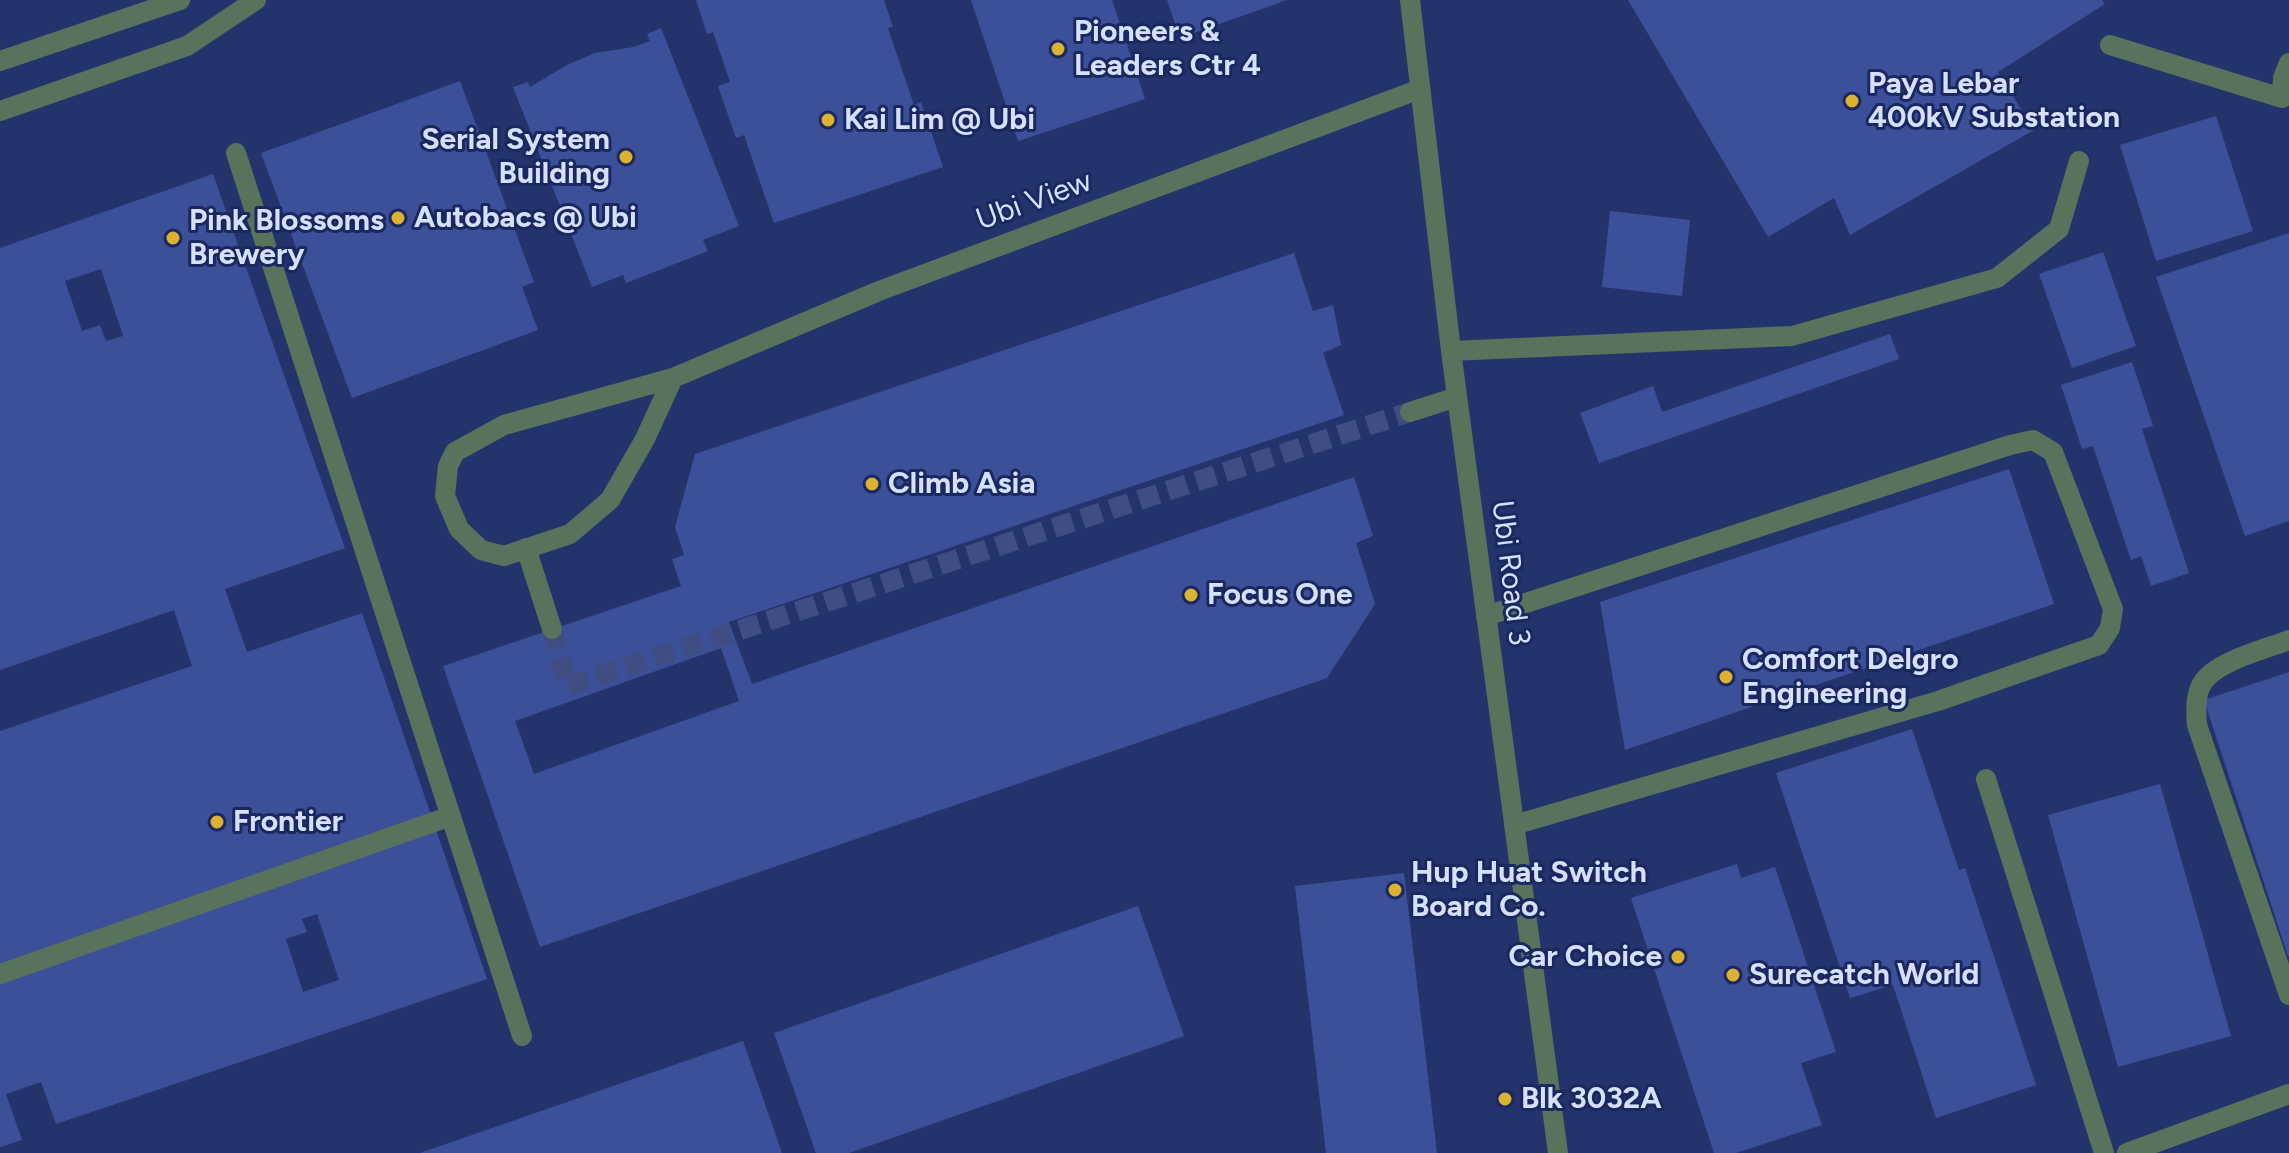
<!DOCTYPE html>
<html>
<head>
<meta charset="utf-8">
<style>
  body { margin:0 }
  canvas { display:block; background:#24336c }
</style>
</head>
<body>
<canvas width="2289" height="1153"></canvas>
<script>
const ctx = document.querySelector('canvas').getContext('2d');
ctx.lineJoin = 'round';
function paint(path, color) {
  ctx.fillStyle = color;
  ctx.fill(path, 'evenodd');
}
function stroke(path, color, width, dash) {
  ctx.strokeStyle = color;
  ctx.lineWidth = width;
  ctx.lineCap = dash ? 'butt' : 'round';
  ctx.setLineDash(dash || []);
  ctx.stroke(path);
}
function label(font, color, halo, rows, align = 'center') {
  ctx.font = font + ' Figtree,sans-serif';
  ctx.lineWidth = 6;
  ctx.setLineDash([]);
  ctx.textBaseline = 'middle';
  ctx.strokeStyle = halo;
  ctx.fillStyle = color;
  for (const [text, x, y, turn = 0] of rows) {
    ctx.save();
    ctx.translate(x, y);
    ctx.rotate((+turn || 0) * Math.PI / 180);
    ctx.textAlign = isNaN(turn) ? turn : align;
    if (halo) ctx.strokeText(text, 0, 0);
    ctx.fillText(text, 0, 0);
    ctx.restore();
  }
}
const building = new Path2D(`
  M696,0H884L893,27L888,28L914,105L921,102L943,167L774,223L744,135L736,138L718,86L730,82L713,32L707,34Z
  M971,0H1112L1145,99L1018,141Z
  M1167,0H1287L1180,38Z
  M1628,0H2102L2105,4L1998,72L2034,130L1850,235L1834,198L1768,237Z
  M661,28L739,226L703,240L708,251L626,283L623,275L592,287L513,87L528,82L530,87L567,65L595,53L634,47L650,41L647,34Z
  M460,81L534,282L522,287L538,330L352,398L261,153Z
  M2216,116L2253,231L2156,261L2120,145Z
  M213,174L345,548L225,589L247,652L362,613L487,979L56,1124L41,1082L6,1094L22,1140L0,1147V731L192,666L174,610L0,670V248ZM101,269L123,336L106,341L100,325L82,331L65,281ZM317,914L339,980L303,992L286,939L307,932L302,919Z
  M1610,211L1690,220L1682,296L1602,287Z
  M2289,233V521L2245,536L2156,277Z
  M2103,252L2136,346L2072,368L2039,274Z
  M1294,253L1313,311L1333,305L1341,345L1323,353L1344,415L729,622L752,684L1354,477L1373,536L1356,543L1375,604L1327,678L540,947L443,666L681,586L672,559L684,555L675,527L695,454ZM721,648L739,701L534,774L515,721Z
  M1890,334L1899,359L1599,463L1580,413L1653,386L1662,412Z
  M2132,362L2153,426L2142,429L2189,573L2151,586L2141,556L2131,560L2093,446L2082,449L2061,385Z
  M2009,469L2054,604L1625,750L1600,602Z
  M2289,672V956H2288L2204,700Z
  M1912,729L1959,870L1965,868L2036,1085L1936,1118L1893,985L1850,998L1776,773Z
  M2160,784L2231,1036L2118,1067L2048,815Z
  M1737,864L1741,878L1775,867L1836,1052L1801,1063L1822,1125L1736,1153H1714L1631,898Z
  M1404,873L1437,1153H1326L1295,886Z
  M1138,906L1184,1036L849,1153H816L774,1033Z
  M743,1041L782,1153H420Z`);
const minorTunnel = new Path2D(`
  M552,629L568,686L1410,412`);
const minor = new Path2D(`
  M1410,0L1451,351L1558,1153
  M2110,45L2282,98L2283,78L2289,63
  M0,61L180,0
  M0,111L187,46L256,0
  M236,153L522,1036
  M1451,351L1792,336L1997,278L2059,229L2079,161
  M673,378L645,439L610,500L570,534L504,556L481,550L459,529L445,496L448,466L455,452L504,425L673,378L879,291L1420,89
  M1410,412L1457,397
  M526,548L552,629
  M1486,616L2010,445L2033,440L2053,452L2113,609L2110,628L2099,645L1938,701L1514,825
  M2289,640C2266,649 2217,661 2203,682C2195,694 2196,711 2197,725L2289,995
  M1986,779L2104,1153
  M0,974L451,816
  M2127,1153L2289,1094`);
const markers = [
  [1058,49,8,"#dcb233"],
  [1852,101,8,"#dcb233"],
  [828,120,8,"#dcb233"],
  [626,157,8,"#dcb233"],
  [398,218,8,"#dcb233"],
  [173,238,8,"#dcb233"],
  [872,484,8,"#dcb233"],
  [1191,595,8,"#dcb233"],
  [1726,677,8,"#dcb233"],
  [217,822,8,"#dcb233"],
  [1395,890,8,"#dcb233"],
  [1678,957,8,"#dcb233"],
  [1733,975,8,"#dcb233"],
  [1505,1099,8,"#dcb233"]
];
const poiNames = [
  ["Pioneers &",1074,32],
  ["Leaders Ctr 4",1074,66],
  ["Paya Lebar",1868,84],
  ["400kV Substation",1868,118],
  ["Kai Lim @ Ubi",844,120],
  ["Serial System",610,140,"right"],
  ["Building",610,174,"right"],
  ["Autobacs @ Ubi",414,218],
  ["Pink Blossoms",189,221],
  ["Brewery",189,255],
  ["Climb Asia",888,484],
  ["Focus One",1207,595],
  ["Comfort Delgro",1742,660],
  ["Engineering",1742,694],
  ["Frontier",233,822],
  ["Hup Huat Switch",1411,873],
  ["Board Co.",1411,907],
  ["Car Choice",1662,957,"right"],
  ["Surecatch World",1749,975],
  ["Blk 3032A",1521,1099]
];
const streetNames = [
  ["Ubi View",1034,201,-20],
  ["Ubi Road 3",1510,573,83]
];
paint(building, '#3b5098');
stroke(minorTunnel, '#3f4d82', 20, [20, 10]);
stroke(minor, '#58725c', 20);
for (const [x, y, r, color] of markers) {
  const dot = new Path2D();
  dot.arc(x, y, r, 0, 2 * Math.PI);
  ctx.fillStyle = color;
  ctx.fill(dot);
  stroke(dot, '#1b2860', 3);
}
label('bold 30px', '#d5e0fc', '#1b2860', poiNames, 'left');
label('30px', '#d5e0fc', '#1b2860', streetNames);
</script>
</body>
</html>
